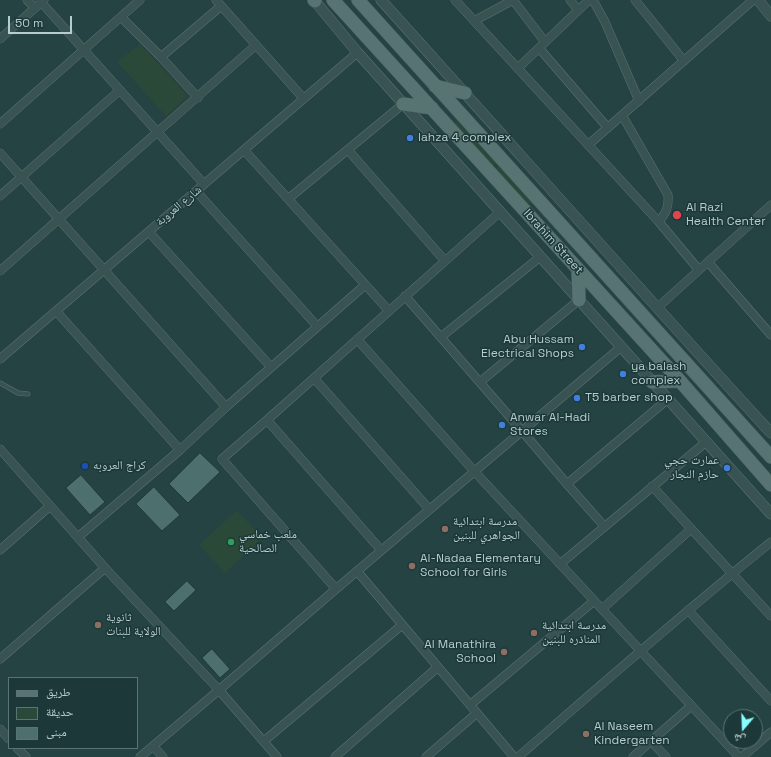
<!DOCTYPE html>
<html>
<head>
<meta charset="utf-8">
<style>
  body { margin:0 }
  #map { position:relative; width:771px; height:757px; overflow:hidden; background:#244342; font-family:"Space Grotesk","Noto Naskh Arabic",sans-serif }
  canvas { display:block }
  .legend { position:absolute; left:8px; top:677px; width:130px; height:72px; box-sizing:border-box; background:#1d3838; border:1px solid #5a7374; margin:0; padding:5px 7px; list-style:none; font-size:12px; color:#b6cccd }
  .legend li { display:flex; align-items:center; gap:8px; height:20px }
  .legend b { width:20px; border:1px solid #5a7374 }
  .north { position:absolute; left:723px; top:709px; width:40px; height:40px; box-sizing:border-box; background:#1d3838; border:1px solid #5a7374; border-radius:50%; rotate:199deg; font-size:11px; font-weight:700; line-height:16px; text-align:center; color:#b6cccd }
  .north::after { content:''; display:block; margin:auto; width:14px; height:18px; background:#88fdff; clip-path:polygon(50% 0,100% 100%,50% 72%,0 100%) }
  .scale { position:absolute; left:8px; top:16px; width:64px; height:18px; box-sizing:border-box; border:2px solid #b6cccd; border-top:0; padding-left:5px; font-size:12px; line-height:14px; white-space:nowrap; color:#b6cccd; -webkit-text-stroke:3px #1d3838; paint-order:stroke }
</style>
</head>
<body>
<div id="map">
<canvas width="771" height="757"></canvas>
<ul class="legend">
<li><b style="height:5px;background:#577372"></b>طريق</li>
<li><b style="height:11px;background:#2b4939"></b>حديقة</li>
<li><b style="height:11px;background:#4d6f6e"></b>مبنى</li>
</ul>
<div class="north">ش</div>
<div class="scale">50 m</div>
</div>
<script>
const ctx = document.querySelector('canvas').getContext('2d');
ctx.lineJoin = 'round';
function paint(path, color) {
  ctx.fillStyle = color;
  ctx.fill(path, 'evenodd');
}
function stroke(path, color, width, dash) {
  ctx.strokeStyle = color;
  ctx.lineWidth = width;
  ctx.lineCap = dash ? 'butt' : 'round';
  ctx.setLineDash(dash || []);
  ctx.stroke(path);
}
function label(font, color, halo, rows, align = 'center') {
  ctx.font = font + ' "Space Grotesk","Noto Naskh Arabic",sans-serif';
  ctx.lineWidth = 3;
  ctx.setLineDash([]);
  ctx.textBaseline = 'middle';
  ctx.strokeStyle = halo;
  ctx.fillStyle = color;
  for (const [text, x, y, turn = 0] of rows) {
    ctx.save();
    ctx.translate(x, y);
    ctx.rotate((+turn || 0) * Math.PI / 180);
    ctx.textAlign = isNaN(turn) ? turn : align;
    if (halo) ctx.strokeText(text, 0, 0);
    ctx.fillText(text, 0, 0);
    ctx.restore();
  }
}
const green = new Path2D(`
  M140,44L188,96L166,116L117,62Z
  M457,121L496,163L492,168L452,125Z
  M499,166L532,203L527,208L494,170Z
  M237,510L262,538L225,573L199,545Z`);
const building = new Path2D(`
  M200,453L220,472L188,503L169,484Z
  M81,475L105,502L90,515L66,488Z
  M154,487L180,515L162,531L136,504Z
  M187,581L196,590L174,611L165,602Z
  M212,649L230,669L220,678L202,658Z`);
const service = new Path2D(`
  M0,383L18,393L28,394`);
const minor = new Path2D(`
  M27,0L35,8
  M216,0L304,99
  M455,0L659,222L699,270
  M513,0L545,42
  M570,0L578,10
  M593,0L605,22L639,101
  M635,0L684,61
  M41,2L204,184
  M121,17L161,57L198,98
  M474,21L513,0
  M0,39L44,0
  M539,48L608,128
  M161,57L221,6
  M518,68L589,0
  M622,115L668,195C669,208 666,212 659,222
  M0,124L140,0
  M588,145L753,0
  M244,150L389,311
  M348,150L445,261
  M0,153L226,407
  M196,191L317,326
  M0,196L120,90
  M288,199L403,104
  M149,232L271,367
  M708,262L771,335
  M0,271L256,45
  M405,296L522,431L567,484L604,526
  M657,308L771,205
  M56,311L180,450
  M441,337L540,257
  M357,339L474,471L739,757
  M0,359L357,53
  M314,378L429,509
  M480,382L579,300
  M267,420L381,550
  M0,449L105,568L219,690L277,757
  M567,484L668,399
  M652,486L771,616
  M78,537L180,450L226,407L365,285
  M0,550L50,506
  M560,564L706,442
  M357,571L514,757
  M336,589L222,459L267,420L500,212
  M602,609L691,529
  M688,610L771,701
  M0,659L105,568
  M470,705L594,601
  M0,729L9,739
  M264,741L402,625
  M651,741L666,757
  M153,746L163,757
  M17,748L26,757
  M140,757L219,690L336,589L621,347
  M335,757L438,667
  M426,757L477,713
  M518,757C602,684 685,611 771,542
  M633,757L691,706
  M742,757L771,732`);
const tertiary = new Path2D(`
  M314,0L357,52L771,514
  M381,0C511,144 640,290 771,433
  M758,0L771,16`);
const primary = new Path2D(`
  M314,0L315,1
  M333,0L680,381L771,485
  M358,0L771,457
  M435,86L465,93
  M403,104L432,108
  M578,269L579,300
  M652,382L680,381`);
const markers = [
  [410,138,4,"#3f7fe0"],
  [677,215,5,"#e0444e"],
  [582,347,4,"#3f7fe0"],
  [623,374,4,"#3f7fe0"],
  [577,398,4,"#3f7fe0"],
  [502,425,4,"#3f7fe0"],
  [85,466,4,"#1a4fb4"],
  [727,468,4,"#3f7fe0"],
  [445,529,4,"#8d6e63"],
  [231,542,4,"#2e9e5b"],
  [412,566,4,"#8d6e63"],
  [98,625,4,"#8d6e63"],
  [534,633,4,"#8d6e63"],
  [504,652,4,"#8d6e63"],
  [586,734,4,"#8d6e63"]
];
const poiNames = [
  ["lahza 4 complex",418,138],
  ["Al Razi",686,208],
  ["Health Center",686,222],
  ["Abu Hussam",574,340,"right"],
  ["Electrical Shops",574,354,"right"],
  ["ya balash",631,367],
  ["complex",631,381],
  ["T5 barber shop",585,398],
  ["Anwar Al-Hadi",510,418],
  ["Stores",510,432],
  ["عمارت حجي",719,461,"right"],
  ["حازم النجار",719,475,"right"],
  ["كراج العروبه",93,466],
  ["مدرسة ابتدائية",453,522],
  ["الجواهري للبنين",453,536],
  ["ملعب خماسي",239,535],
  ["الصالحية",239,549],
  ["Al-Nadaa Elementary",420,559],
  ["School for Girls",420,573],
  ["ثانوية",106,618],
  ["الولاية للبنات",106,632],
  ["مدرسة ابتدائية",542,626],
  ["المناذره للبنين",542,640],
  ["Al Manathira",496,645,"right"],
  ["School",496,659,"right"],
  ["Al Naseem",594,727],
  ["Kindergarten",594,741]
];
const streetNames = [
  ["شارع العروبة",179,206,-40],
  ["Ibrahim Street",553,242,48]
];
paint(green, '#2b4939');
paint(building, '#4d6f6e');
stroke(building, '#1f3a3a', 1);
stroke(service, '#5a7373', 5);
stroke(minor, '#5a7373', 9);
stroke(tertiary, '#5a7373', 11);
stroke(primary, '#455f5f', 14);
stroke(service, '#395352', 4);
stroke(minor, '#395352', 8);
stroke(tertiary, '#395352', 10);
stroke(primary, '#577372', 13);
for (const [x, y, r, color] of markers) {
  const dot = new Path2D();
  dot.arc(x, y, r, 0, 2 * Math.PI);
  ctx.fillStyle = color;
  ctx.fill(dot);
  stroke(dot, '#1d3838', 1.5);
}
label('12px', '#b6cccd', '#1d3838', poiNames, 'left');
label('12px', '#b6cccd', '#1d3838', streetNames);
</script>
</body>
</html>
